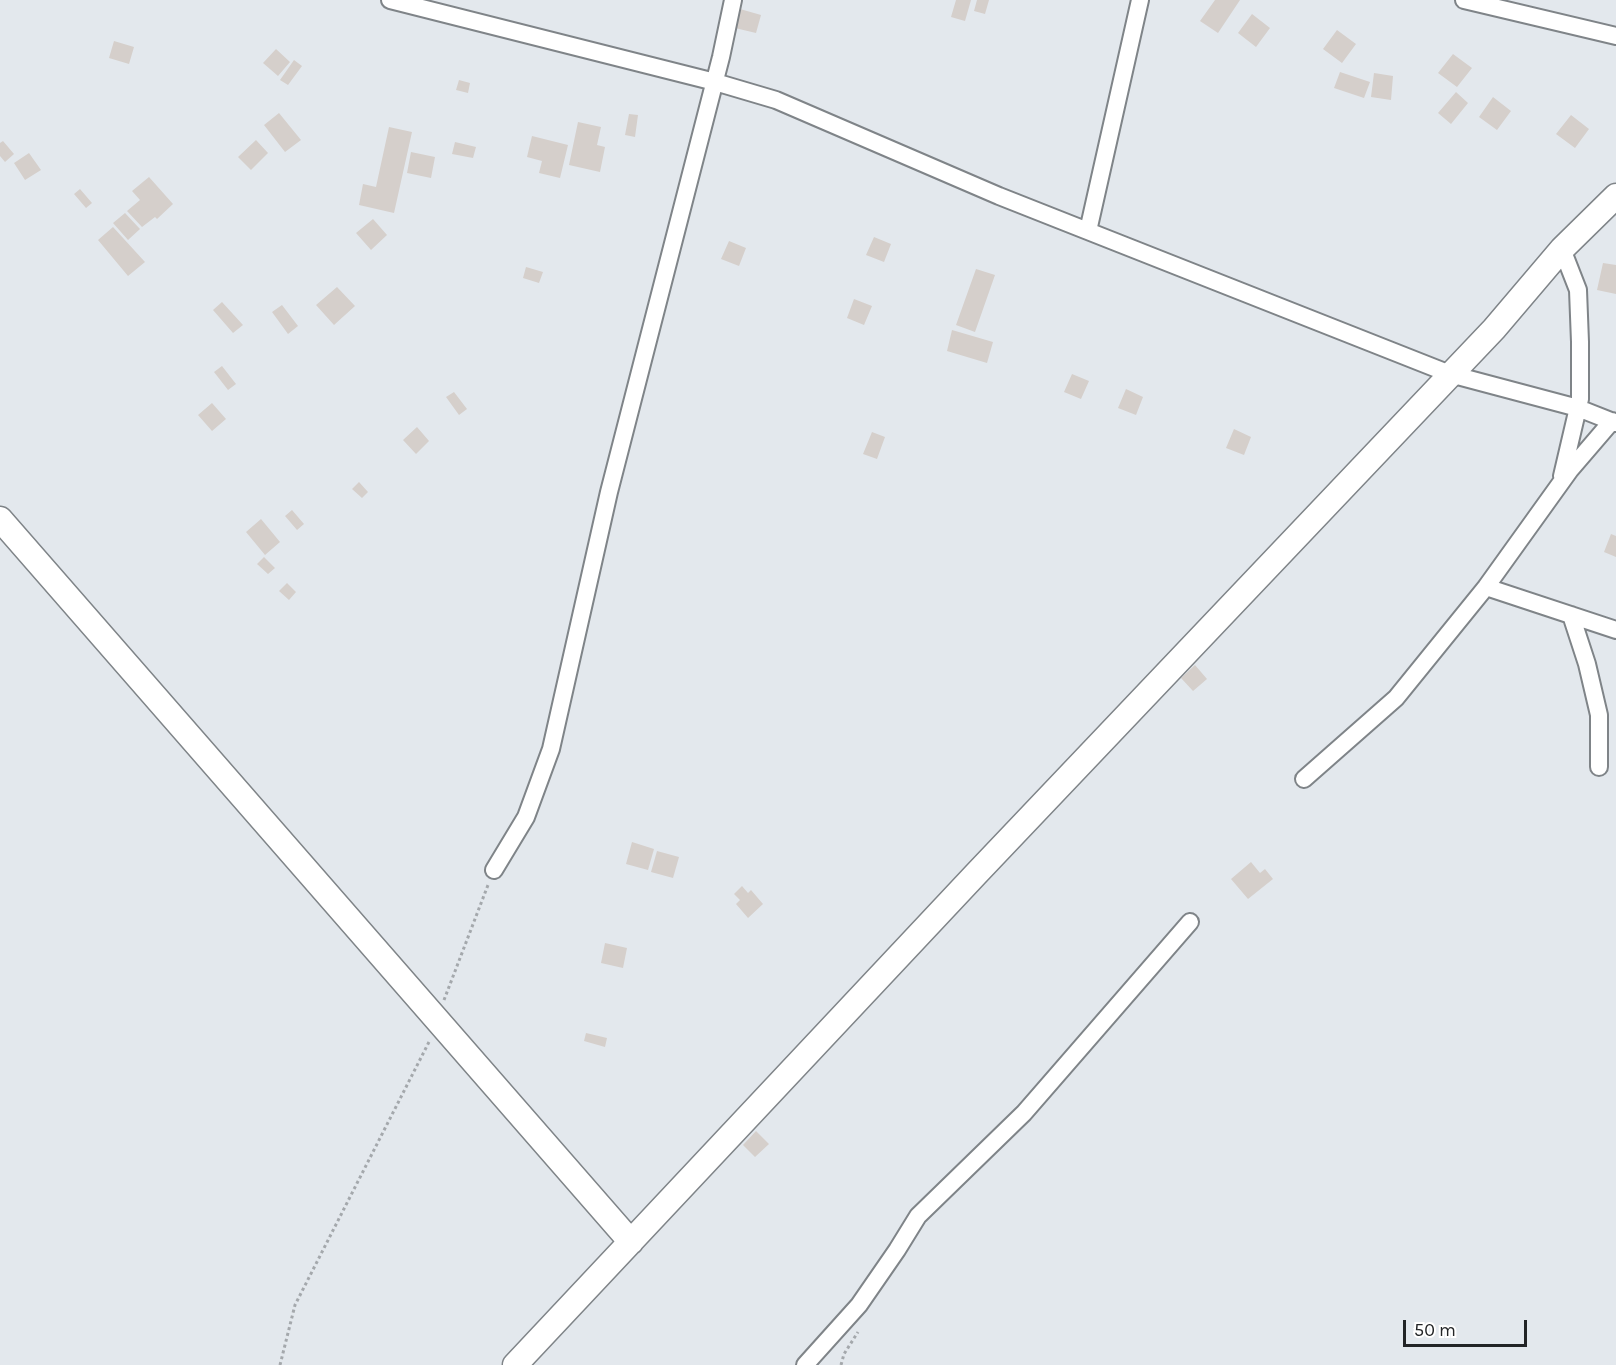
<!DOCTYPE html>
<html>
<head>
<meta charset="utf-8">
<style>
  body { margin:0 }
  #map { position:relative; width:1616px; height:1365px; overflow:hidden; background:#e3e8ed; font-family:Karla,sans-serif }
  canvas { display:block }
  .scale { position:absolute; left:1403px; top:1320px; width:124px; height:27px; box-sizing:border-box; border:3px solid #222426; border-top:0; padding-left:8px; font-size:18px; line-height:21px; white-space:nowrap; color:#222426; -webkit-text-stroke:4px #fff; paint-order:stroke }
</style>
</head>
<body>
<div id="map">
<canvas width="1616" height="1365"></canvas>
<div class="scale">50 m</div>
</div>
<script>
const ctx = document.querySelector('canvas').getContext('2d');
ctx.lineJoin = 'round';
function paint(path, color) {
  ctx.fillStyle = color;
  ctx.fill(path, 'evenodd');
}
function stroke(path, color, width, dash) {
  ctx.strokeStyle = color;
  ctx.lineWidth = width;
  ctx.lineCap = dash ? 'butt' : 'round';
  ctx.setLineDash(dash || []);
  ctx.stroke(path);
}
const building = new Path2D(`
  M956,0H971L965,21L951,17Z
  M977,0H989L985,14L974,11Z
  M1215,0H1240L1218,33L1200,21Z
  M740,9L761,15L756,33L735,28Z
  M1252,14L1270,28L1256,47L1238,33Z
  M1337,30L1356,44L1342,63L1323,49Z
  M114,41L134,47L129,64L109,58Z
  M276,49L290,62L278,76L263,63Z
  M1453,54L1472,68L1457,87L1438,73Z
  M294,60L302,66L288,85L280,80Z
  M1340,72L1370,82L1364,98L1334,88Z
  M1374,73L1393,76L1391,100L1371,97Z
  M459,80L470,83L468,93L456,90Z
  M1456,92L1468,103L1451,124L1438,113Z
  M1493,97L1511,111L1497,130L1479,117Z
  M279,113L301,140L285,152L264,125Z
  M629,114L638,115L635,137L625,135Z
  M1571,115L1589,129L1575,148L1556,134Z
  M578,122L601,127L597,145L605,147L600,172L569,165Z
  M389,127L412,132L394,213L359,205L363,184L376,187Z
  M532,136L568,145L560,178L539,173L542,161L527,157Z
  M256,140L268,153L251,170L238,157Z
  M3,141L14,154L5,162L0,156V143Z
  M455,142L476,147L473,158L452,154Z
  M411,152L435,157L431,178L407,173Z
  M29,153L41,170L25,180L14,163Z
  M149,177L173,204L157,219L155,217L142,227L127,211L140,200L132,191Z
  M80,189L92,203L86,208L74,194Z
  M125,213L140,229L128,240L113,223Z
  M373,219L387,235L371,250L356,233Z
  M113,227L145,262L128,276L98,240Z
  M874,237L891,244L884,262L866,255Z
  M729,241L746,248L739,266L721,259Z
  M1603,263L1616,265V294L1597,290Z
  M526,267L543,272L539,283L523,278Z
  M976,269L995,275L975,332L956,325Z
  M337,287L355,306L334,325L316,305Z
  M854,299L872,306L864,325L847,318Z
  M222,302L243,325L233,333L213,310Z
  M282,305L298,326L288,334L272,312Z
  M952,330L993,342L987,363L947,351Z
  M222,366L236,384L228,390L214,372Z
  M1072,374L1089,381L1081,399L1064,392Z
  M1126,389L1143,397L1136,415L1118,408Z
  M454,392L467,409L459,415L446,397Z
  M212,403L226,419L212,431L198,415Z
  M417,427L429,441L416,454L403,440Z
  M1234,429L1251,437L1244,455L1226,448Z
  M872,432L885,437L877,459L863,454Z
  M359,482L368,492L362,498L352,489Z
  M292,510L304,524L297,530L285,516Z
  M261,519L280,542L265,555L246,532Z
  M1611,534L1616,536V557L1604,552Z
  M264,557L275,568L268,574L257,564Z
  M287,583L296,592L289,600L279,591Z
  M1195,665L1207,679L1193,691L1181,678Z
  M632,842L654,849L648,870L626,864Z
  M657,851L679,857L673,878L651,872Z
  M1251,862L1260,873L1265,869L1273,879L1248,899L1231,879Z
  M742,886L748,893L751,890L763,904L748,918L736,904L740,900L734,894Z
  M605,943L627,948L623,968L601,963Z
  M586,1033L607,1038L605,1047L584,1041Z
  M756,1131L769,1144L755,1157L743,1145Z`);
const path = new Path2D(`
  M444,1000L488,885
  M280,1365L295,1305L430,1040
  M841,1365L844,1354L858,1332`);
const street = new Path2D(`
  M390,0L715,82L776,100L999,196L1450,374L1578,408L1616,423
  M1464,0L1616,36
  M1088,231L1140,0
  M1562,476L1580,399V342L1578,290L1562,249
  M1486,587L1616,630
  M1571,615L1587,664L1599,715V767
  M1304,779L1396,698L1486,587L1570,470L1612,421
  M494,870L526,817L551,749L609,492L721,57L733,0
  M805,1365L859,1305L897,1250L918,1216L1024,1113L1190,922`);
const secondary = new Path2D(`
  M0,519L631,1242
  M515,1365L976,874L1494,329L1562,249L1616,196`);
paint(building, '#d5cfcb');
stroke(street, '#7f8488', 20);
stroke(secondary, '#7f8488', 27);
stroke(path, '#a4a8ac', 3, [3, 3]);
stroke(street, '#fff', 16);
stroke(secondary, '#fff', 24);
</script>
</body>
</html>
